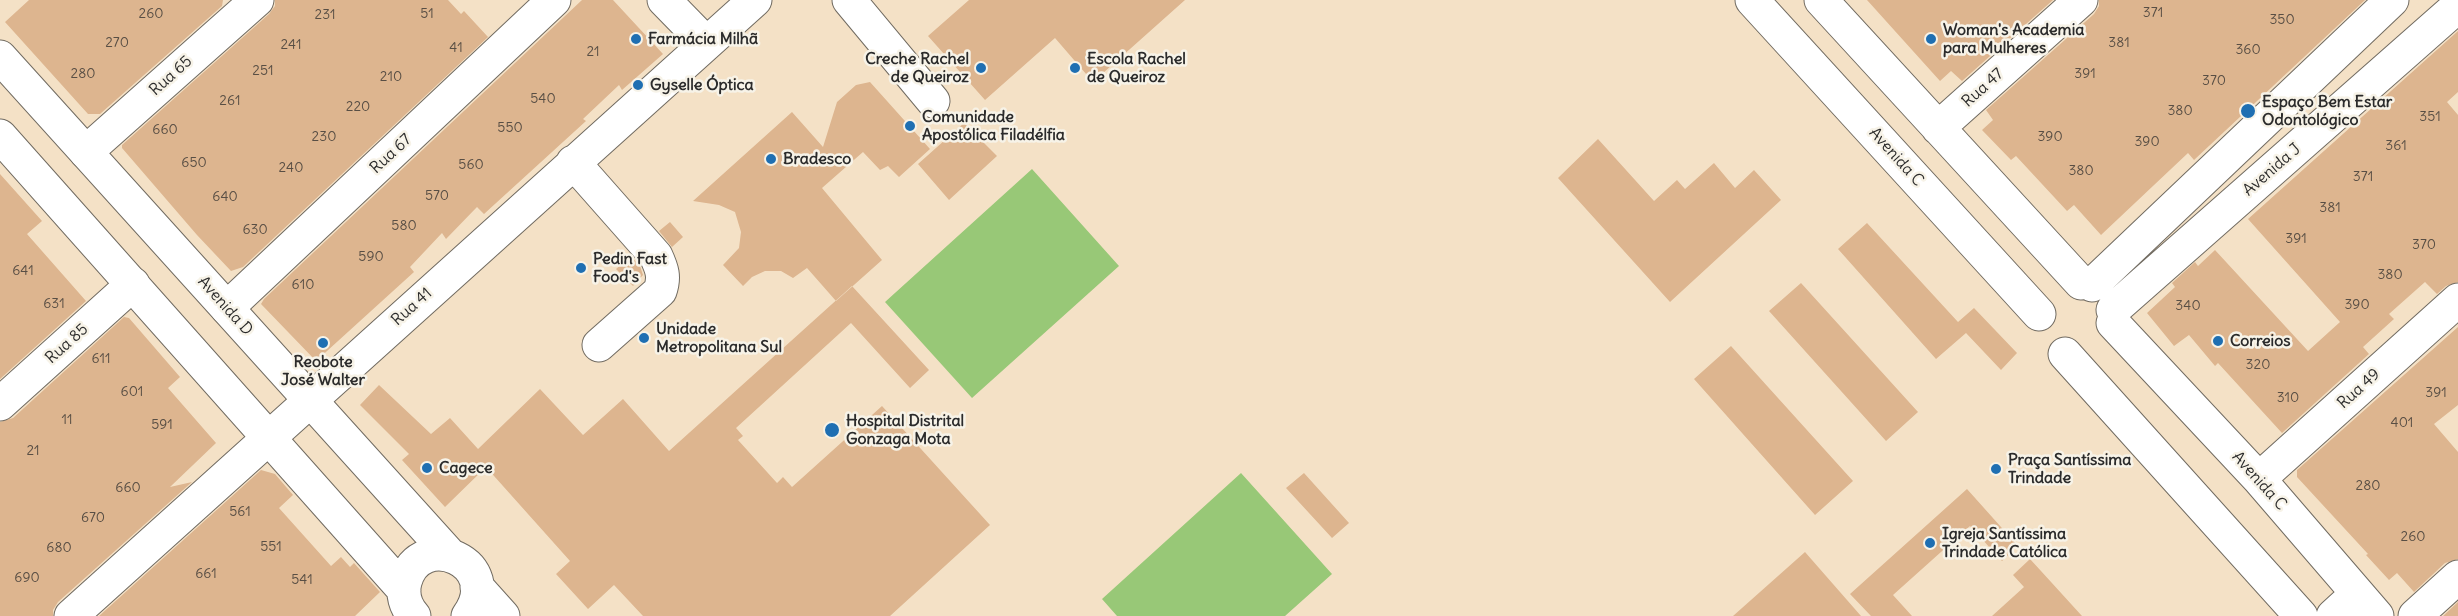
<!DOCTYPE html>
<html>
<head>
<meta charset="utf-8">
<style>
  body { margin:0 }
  canvas { display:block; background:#f4e1c6 }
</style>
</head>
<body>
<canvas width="2458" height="616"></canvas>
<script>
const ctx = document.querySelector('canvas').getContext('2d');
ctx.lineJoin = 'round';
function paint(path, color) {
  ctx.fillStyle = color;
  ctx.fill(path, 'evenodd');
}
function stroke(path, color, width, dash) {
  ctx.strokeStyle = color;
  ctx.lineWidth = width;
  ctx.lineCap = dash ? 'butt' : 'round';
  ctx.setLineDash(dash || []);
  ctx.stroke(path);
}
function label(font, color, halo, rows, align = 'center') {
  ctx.font = font + ' Delius,sans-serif';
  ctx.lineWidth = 5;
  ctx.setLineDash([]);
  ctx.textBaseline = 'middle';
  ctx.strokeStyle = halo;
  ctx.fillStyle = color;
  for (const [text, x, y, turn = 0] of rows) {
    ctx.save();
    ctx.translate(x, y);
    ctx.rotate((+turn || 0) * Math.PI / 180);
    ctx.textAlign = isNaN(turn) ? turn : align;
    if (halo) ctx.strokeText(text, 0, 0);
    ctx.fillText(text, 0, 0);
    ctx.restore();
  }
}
const green = new Path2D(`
  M1032,169L1119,266L972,398L885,302Z
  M1241,473L1332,574L1285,616H1117L1102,599Z`);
const building = new Path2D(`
  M29,0H223L222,6L100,114H88L5,22Z
  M275,0H448L461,14L464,11L488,37L243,267L231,271L197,235L122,148V145L269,14L275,6Z
  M582,0H613L663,54L622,90L619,85L583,119L586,121L484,214L477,207L446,239L442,233L410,267L414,272L316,361L261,304L264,299Z
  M969,0H1185L1093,82L1055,38L985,100L928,36Z
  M1867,0H2053L1962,81L1951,71L1940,81Z
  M2099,0H2365L2194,160L2188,153L2101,235L2074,205L2067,211L2016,156L2011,160L1982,130L1993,120L1986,110L2094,14L2099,6Z
  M2458,31V92L2447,102L2458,115V282L2446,286L2437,294L2425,282L2389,314L2394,319L2363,347L2369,354L2282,433L2218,363L2215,366L2189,335L2174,346L2147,313L2175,287L2172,283L2195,262L2198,266L2215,250L2308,351L2340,322L2248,219Z
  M870,82L930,149L899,177L888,166L880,170L863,152L822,188L882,260L836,301L807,268L793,278L781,271H765L752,277L743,286L723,265L739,248L741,232L735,212L719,205L693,201L792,112L823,147L837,102L856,85Z
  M964,123L997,156L949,200L918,164Z
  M1598,139L1654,201L1677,180L1685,189L1714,163L1735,188L1754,170L1781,200L1670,302L1558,178Z
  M0,174L42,221L27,234L86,301L0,379Z
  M670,222L683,237L672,247L659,231Z
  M1867,223L1958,322L1974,308L2017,353L2001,370L1966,333L1936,359L1838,249Z
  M631,256L640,266L643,275L633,286L616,269Z
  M1801,283L1918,412L1886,441L1769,311Z
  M852,286L929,370L910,388L851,323L736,428L743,436L738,440L777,483L783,477L792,487L882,406L990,525L890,616H643L614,585L588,609L556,574L570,561L486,467L445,507L402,460L409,454L360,405L379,385L431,434L450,418L478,449L540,389L583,435L623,399L669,451Z
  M124,317L129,318L180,377L168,388L216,443L170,487L192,482L58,602L53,610V616H0V422L13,418Z
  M2458,327V405L2434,424L2458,452V559L2445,563L2414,592L2397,573L2389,580L2366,555L2368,554L2297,477V470Z
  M1731,346L1853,481L1815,515L1694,379Z
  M261,470L275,474L293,495L279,508L331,566L341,557L350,567L354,563L380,592L355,616H99Z
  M1304,473L1349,523L1332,538L1286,488Z
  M1967,489L2018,546L2002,561L1970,526L1893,595L1912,616H1871L1850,594Z
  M1805,552L1861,616H1733Z
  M2030,559L2041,571L2082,616H1992L2024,587L2013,575Z
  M2458,602V616H2443Z`);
const minor = new Path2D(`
  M664,0L706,43
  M849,0L933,101
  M1752,0L2039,314
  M1821,0L2081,283
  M1938,128L2081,0
  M86,152L257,0
  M573,162L656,256C662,269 665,277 660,291L599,345
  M2092,285L2392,0
  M227,308L554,0
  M2113,310L2458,6
  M2113,323L2259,479L2377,616
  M2065,354L2301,616
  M0,404L133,284
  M2259,479L2458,300
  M71,616L755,0
  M2333,616L2357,594
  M2415,616L2458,577`);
const major = new Path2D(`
  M0,57L450,555
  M0,136L404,590
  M477,587L503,616
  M414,616C405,606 402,594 405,582C420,526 506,563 468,616`);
const markers = [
  [636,39,6,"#1f6fb2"],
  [1931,39,6,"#1f6fb2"],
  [981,68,6,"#1f6fb2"],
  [1075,68,6,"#1f6fb2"],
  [638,85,6,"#1f6fb2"],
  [2248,111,8,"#1f6fb2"],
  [910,126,6,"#1f6fb2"],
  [771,159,6,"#1f6fb2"],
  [581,268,6,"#1f6fb2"],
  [644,338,6,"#1f6fb2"],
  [2218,341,6,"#1f6fb2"],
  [323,343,6,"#1f6fb2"],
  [832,430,8,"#1f6fb2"],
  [427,468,6,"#1f6fb2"],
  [1996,469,6,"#1f6fb2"],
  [1930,543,6,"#1f6fb2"]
];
const numberNames = [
  ["371",2153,13],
  ["260",151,14],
  ["51",427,14],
  ["231",325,15],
  ["350",2282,20],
  ["270",117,43],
  ["381",2119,43],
  ["241",291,45],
  ["41",456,48],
  ["360",2248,50],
  ["21",593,52],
  ["251",263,71],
  ["280",83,74],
  ["391",2085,74],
  ["210",391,77],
  ["370",2214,81],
  ["540",543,99],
  ["261",230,101],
  ["220",358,107],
  ["380",2180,111],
  ["351",2430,117],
  ["550",510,128],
  ["660",165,130],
  ["230",324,137],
  ["390",2050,137],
  ["390",2147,142],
  ["361",2396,146],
  ["650",194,163],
  ["560",471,165],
  ["240",291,168],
  ["380",2081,171],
  ["371",2363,177],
  ["570",437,196],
  ["640",225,197],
  ["381",2330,208],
  ["580",404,226],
  ["630",255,230],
  ["391",2296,239],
  ["370",2424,245],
  ["590",371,257],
  ["641",23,271],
  ["380",2390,275],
  ["610",303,285],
  ["631",54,304],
  ["390",2357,305],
  ["340",2188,306],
  ["611",101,359],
  ["320",2258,365],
  ["601",132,392],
  ["391",2436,393],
  ["310",2288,398],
  ["11",67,420],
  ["401",2402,423],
  ["591",162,425],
  ["21",33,451],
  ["280",2368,486],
  ["660",128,488],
  ["561",240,512],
  ["670",93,518],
  ["260",2413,537],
  ["551",271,547],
  ["680",59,548],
  ["661",206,574],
  ["690",27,578],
  ["541",302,580]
];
const poiNames = [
  ["Woman's Academia",1943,30],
  ["para Mulheres",1943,48],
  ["Farmácia Milhã",648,39],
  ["Creche Rachel",969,59,"right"],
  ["de Queiroz",969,77,"right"],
  ["Escola Rachel",1087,59],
  ["de Queiroz",1087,77],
  ["Gyselle Óptica",650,85],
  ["Espaço Bem Estar",2262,102],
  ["Odontológico",2262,120],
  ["Comunidade",922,117],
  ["Apostólica Filadélfia",922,135],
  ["Bradesco",783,159],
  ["Pedin Fast",593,259],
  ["Food's",593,277],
  ["Unidade",656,329],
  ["Metropolitana Sul",656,347],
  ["Correios",2230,341],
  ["Reobote",323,362,"center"],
  ["José Walter",323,380,"center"],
  ["Hospital Distrital",846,421],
  ["Gonzaga Mota",846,439],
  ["Praça Santíssima",2008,460],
  ["Trindade",2008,478],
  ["Cagece",439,468],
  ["Igreja Santíssima",1942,534],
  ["Trindade Católica",1942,552]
];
const streetNames = [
  ["Rua 65",171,76,-42],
  ["Rua 47",1983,88,-42],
  ["Rua 67",391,154,-43],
  ["Avenida C",1896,157,48],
  ["Avenida J",2272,170,-41],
  ["Avenida D",225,306,48],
  ["Rua 41",412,307,-42],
  ["Rua 85",67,344,-42],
  ["Rua 49",2359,389,-42],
  ["Avenida C",2259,481,48]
];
paint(green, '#98c877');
paint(building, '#ddb58f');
stroke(minor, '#716b61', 35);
stroke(major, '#716b61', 35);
stroke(minor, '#fff', 33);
stroke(major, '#fff', 33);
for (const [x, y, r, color] of markers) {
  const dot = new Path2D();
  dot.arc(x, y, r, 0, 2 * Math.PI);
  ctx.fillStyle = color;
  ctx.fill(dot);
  stroke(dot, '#f7f3e8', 2);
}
label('14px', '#584e44', null, numberNames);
label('bold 16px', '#2b2b2b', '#f7f3e8', poiNames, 'left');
label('16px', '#2b2b2b', '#f7f3e8', streetNames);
</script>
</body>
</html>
